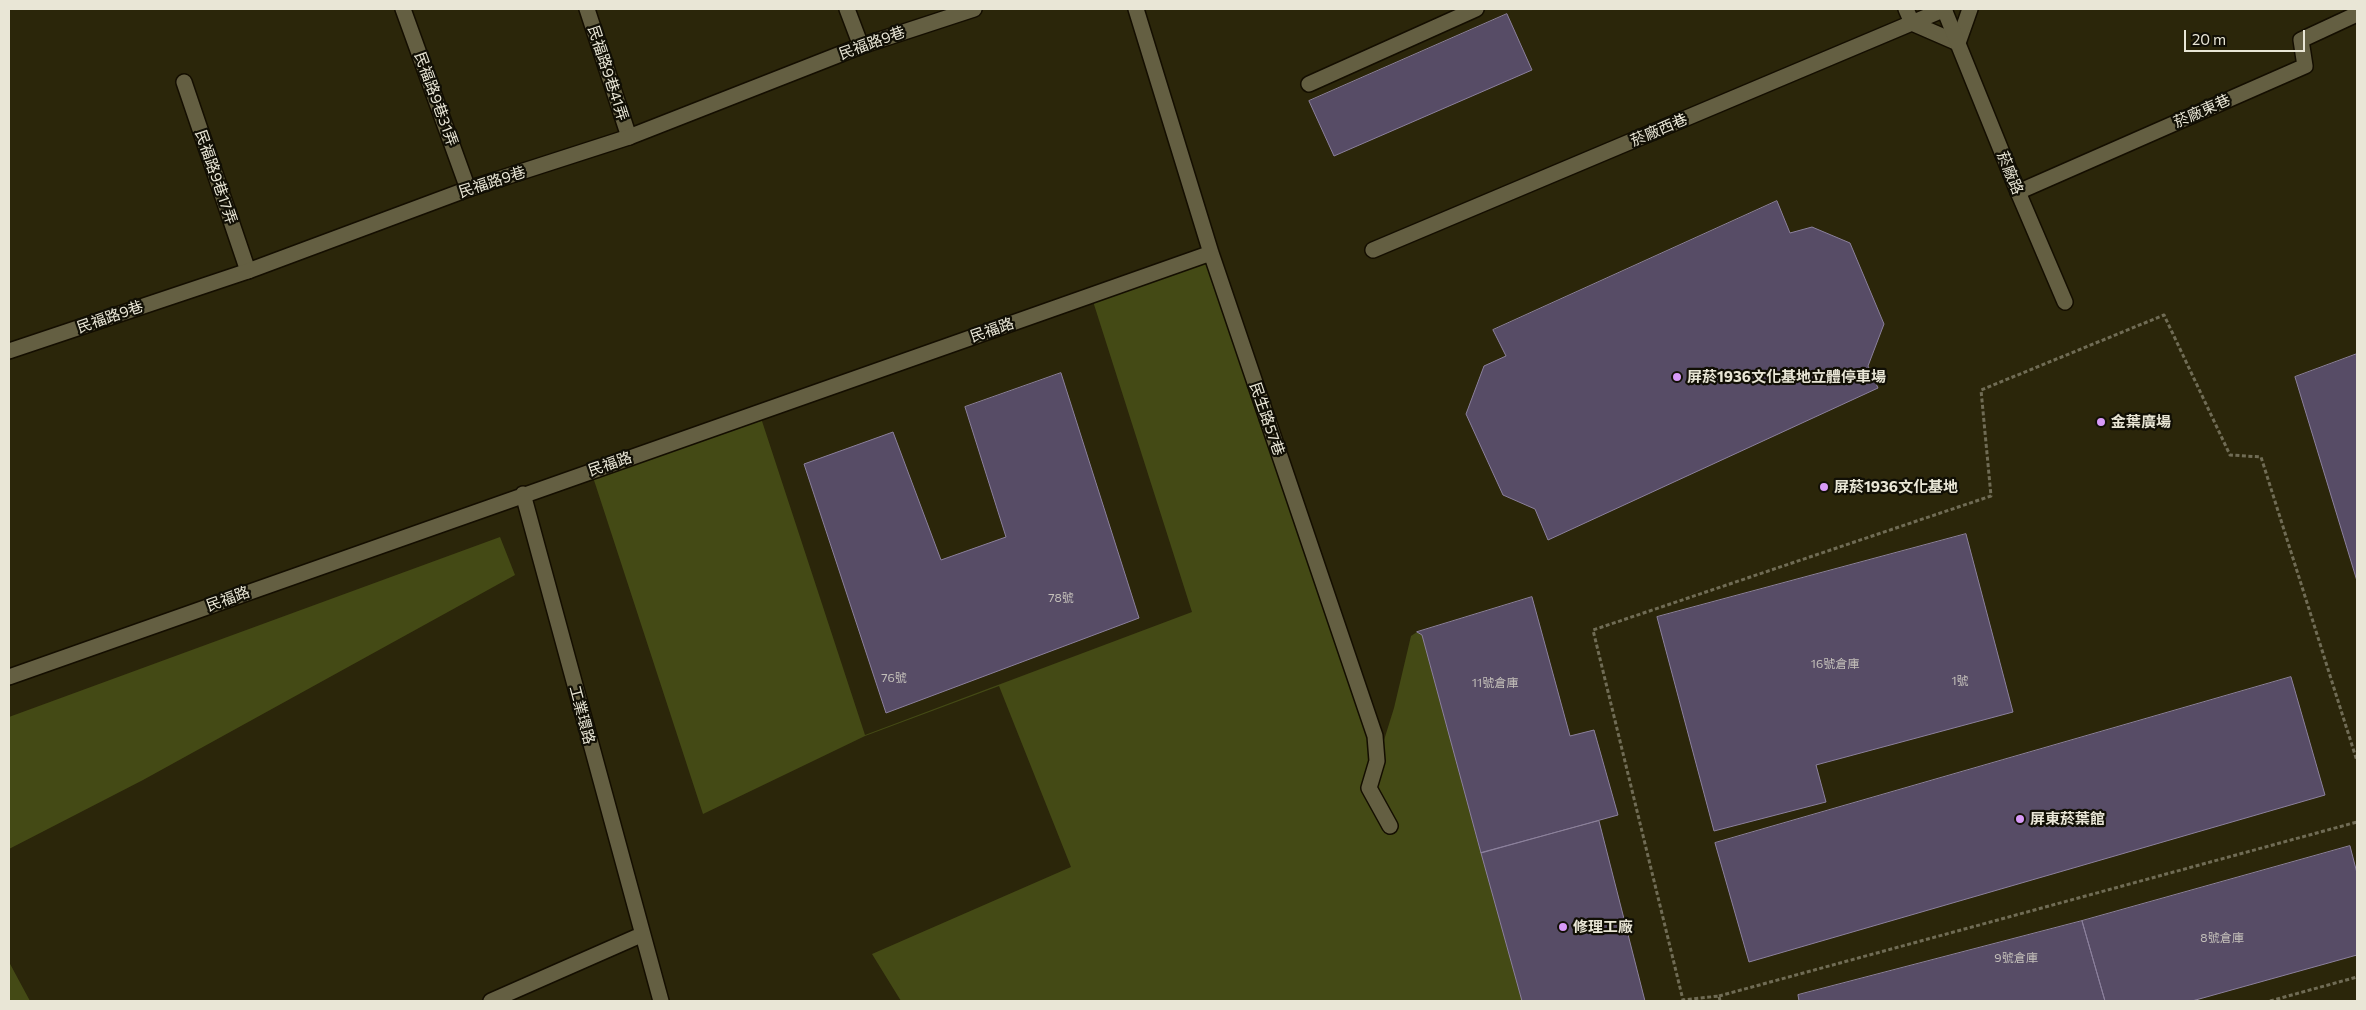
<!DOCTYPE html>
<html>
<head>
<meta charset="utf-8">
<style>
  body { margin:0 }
  #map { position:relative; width:2366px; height:1010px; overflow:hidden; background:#2b260a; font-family:Commissioner,sans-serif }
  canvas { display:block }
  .frame { position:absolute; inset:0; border:10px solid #e9e6d6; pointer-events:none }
  .scale { position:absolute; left:2184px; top:30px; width:121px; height:22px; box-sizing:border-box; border:2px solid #e9e6d6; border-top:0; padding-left:6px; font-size:15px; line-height:18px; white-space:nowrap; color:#e9e6d6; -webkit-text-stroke:4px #110f05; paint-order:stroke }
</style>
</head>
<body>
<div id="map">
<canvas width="2366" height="1010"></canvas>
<div class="frame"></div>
<div class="scale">20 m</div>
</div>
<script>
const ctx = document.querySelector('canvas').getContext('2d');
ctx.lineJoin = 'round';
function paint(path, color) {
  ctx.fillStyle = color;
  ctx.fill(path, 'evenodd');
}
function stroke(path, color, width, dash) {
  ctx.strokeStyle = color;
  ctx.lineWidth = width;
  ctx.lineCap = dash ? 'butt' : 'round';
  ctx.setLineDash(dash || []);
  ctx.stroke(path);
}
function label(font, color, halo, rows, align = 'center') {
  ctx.font = font + ' Commissioner,"Noto Sans TC",sans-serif';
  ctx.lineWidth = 4.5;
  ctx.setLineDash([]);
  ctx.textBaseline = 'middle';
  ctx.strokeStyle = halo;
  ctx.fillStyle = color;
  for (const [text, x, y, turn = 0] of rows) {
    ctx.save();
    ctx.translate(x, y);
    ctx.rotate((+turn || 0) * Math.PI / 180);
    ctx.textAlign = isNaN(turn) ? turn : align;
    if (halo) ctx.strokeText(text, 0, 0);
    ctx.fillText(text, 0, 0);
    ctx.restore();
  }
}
const green = new Path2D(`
  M1211,253L1375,736V769L1394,708L1411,636L1417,632L1422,635L1522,1001H901L872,954L1071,867L999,686L865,736L703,814L591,471L759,412L865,735L1192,612L1091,295Z
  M500,537L515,575L143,780L9,849V717Z
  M9,962L30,1001H9Z`);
const building = new Path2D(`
  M1507,14L1532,70L1334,156L1309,101Z
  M1777,201L1790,233L1812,227L1850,243L1884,324L1868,366L1878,388L1548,540L1535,509L1503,495L1466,414L1484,366L1506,356L1493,330Z
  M2357,354V581L2295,377Z
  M1061,373L1139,618L886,713L804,464L893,432L941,560L1006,537L965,407Z
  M1966,534L2013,712L1816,765L1826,802L1714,831L1657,617Z
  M1532,597L1570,736L1594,730L1618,815L1481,853L1422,635L1417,632Z
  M2291,677L2325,795L1749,962L1715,843Z
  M1599,821L1645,1001H1522L1481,853Z
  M2350,846L2357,873V955L2192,1001H2105L2082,921Z
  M2082,921L2105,1001H1799L1798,995Z`);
const path = new Path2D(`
  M1719,996L2357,822
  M1720,1001L1719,996L1683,1000L1593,630L1991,496L1981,390L2164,315L2230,455L2261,457L2357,761
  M2270,1001L2357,977`);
const lane = new Path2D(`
  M403,9L468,189
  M587,9L629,137
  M847,9L861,46
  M1906,9L1912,23L1958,43L1970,9
  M184,82L248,271
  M1309,84L1476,9
  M2018,192L2305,66L2301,40L2357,14
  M1373,250L1945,9`);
const street = new Path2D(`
  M1136,9L1211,253L1375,736L1377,761L1369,788L1390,826
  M1944,9L2018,192L2065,302
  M9,351L248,271L468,189L629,137L861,46L974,9
  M523,494L661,1001
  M9,677L1211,253
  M491,1001L641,935`);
const markers = [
  [1677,377,5,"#d89af8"],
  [2101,422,5,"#d89af8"],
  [1824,487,5,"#d89af8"],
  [2020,819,5,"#d89af8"],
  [1563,927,5,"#d89af8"]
];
const numberNames = [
  ["78號",1061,598],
  ["16號倉庫",1835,664],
  ["76號",894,678],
  ["1號",1960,681],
  ["11號倉庫",1495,683],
  ["8號倉庫",2222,938],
  ["9號倉庫",2016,958]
];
const streetNames = [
  ["民福路9巷",872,43,-20],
  ["民福路9巷41弄",608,73,72],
  ["民福路9巷31弄",436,99,70],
  ["菸廠東巷",2202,111,-24],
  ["菸廠西巷",1659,130,-23],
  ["菸廠路",2010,173,68],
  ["民福路9巷17弄",216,177,71],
  ["民福路9巷",492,182,-18],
  ["民福路9巷",110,317,-19],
  ["民福路",992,330,-19],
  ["民生路57巷",1267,419,71],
  ["民福路",610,464,-19],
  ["民福路",228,599,-20],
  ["工業環路",582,715,75]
];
const poiNames = [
  ["屏菸1936文化基地立體停車場",1687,377],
  ["金葉廣場",2111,422],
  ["屏菸1936文化基地",1834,487],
  ["屏東菸葉館",2030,819],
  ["修理工廠",1573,927]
];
paint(green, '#444a15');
paint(building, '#574c66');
stroke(building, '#8c819d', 1);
stroke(lane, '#140e00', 18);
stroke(street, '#140e00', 18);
stroke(path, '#706c55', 3, [4, 2.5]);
stroke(lane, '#645f42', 15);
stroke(street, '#645f42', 15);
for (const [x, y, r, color] of markers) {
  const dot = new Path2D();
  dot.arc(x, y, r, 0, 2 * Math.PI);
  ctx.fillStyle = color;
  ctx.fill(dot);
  stroke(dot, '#110f05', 2);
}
label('12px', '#c4c0ba', null, numberNames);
label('15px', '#e9e6d6', '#110f05', streetNames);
label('bold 15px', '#e9e6d6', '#110f05', poiNames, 'left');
</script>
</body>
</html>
